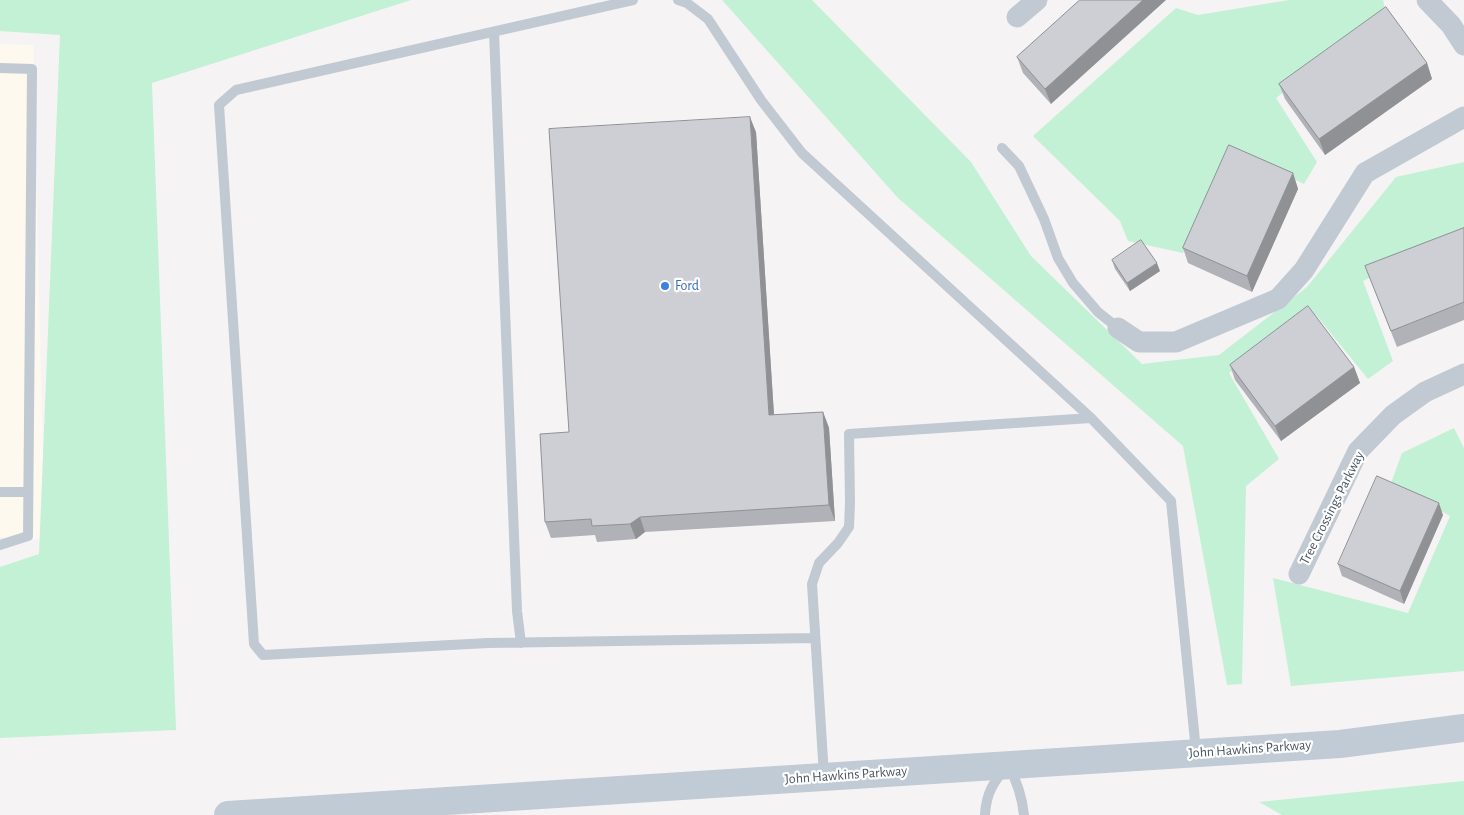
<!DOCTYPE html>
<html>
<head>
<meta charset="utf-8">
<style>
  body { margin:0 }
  canvas { display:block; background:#f5f3f3 }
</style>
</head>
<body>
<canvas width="1464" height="815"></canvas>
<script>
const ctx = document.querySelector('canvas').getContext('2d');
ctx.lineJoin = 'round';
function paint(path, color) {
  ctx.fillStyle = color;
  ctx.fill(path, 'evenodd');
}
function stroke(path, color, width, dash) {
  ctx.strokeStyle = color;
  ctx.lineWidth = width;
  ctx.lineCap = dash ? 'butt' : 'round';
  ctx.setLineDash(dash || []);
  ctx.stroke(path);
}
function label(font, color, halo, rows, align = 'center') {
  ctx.font = font + ' "Alegreya Sans",sans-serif';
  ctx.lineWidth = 4.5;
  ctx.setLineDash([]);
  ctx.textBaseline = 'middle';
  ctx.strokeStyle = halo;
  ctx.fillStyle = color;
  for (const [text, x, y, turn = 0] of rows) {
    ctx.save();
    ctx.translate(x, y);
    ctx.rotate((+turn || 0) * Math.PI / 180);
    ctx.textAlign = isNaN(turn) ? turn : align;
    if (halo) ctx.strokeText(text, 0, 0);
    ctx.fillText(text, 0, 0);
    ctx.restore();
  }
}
const commercial = new Path2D(`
  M0,44L33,45L45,540L0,537Z`);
const green = new Path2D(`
  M0,0H411L152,83L176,730L0,738V567L39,554L60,35L0,31Z
  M722,0H812L971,162L1031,256L1142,364L1219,355L1307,287L1396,177L1464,162V233L1363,281L1393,361L1368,379L1316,315L1229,373L1279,459L1246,486L1242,684L1227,685L1183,446L898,198Z
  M1289,0H1383L1386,13L1276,98L1317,162L1304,184L1231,148L1183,253L1128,241L1120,221L1033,136L1176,8L1198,15Z
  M1454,428L1464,448V671L1291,686L1273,578L1408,613L1450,516L1391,483L1402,453Z
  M1464,781V815H1282L1259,802Z`);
const service = new Path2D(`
  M633,0L236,90L219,105L254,644L263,655L488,643L814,638
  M678,0L687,3L708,19L761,100L802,153L1091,418
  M494,32L517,611L521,643
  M0,68L32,69L28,536L0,545
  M1002,148L1019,166L1044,219L1058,258L1073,283L1098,312L1118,328
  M0,492H28
  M824,776L812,584L819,563L838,543L849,527L850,503L849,434L1091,418L1171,501L1196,751
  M985,815C986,793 994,781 1008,765C1017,781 1022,796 1024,815`);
const minor = new Path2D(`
  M1427,0L1451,25L1464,45
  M1017,17L1037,0
  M1118,328L1139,342H1176L1278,299L1304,270L1365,173L1464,117
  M1299,574L1358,451L1393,415L1425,392L1464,374`);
const secondary = new Path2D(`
  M228,815L1340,744L1464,728`);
const wall = new Path2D(`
  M1080,0L1051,104L1023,73L1017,57Z
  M1427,63L1432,79L1325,155L1285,99L1279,84Z
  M756,132L774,415L823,412L829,428L835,521L645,532L636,539L597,542L595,535L551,538L545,522L569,432Z
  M1293,173L1298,189L1252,292L1188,263L1183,248Z
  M1464,228V320L1397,347L1365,266Z
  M1112,260L1160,271L1130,291L1115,269Z
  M1230,365L1354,367L1360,383L1281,441L1235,380Z
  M1443,515L1404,604L1342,576L1338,564Z`);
const shadedWall = new Path2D(`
  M1143,0H1166L1051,104L1045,89Z
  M1427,63L1432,79L1325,155L1319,139Z
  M750,117L756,132L775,431L769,415Z
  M1293,173L1298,189L1252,292L1247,276Z
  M1157,263L1160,271L1130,291L1127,283Z
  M1354,367L1360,383L1281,441L1275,426Z
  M823,412L829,428L835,521L829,505Z
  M1439,503L1443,515L1404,604L1400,591Z
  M640,517L645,532L636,539L630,524Z`);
const building = new Path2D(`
  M1080,0H1143L1045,89L1017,57Z
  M1386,7L1427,63L1319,139L1279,84Z
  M750,117L769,415L823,412L829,505L640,517L630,524L592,526L591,519L545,522L540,434L569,432L549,129Z
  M1229,145L1293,173L1247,276L1183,248Z
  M1464,228V302L1391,331L1365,266Z
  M1141,240L1157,263L1127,283L1112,260Z
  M1308,306L1354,367L1275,426L1230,365Z
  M1377,476L1439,503L1400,591L1338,564Z`);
const markers = [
  [665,286,5,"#3f7fe0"]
];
const shopNames = [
  ["Ford",675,286]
];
const streetNames = [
  ["Tree Crossings Parkway",1332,508,-63],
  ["John Hawkins Parkway",1250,749,-4],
  ["John Hawkins Parkway",846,775,-4]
];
paint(commercial, '#fdf9ef');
paint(green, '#c3f1d5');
stroke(service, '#c1cad2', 10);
stroke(minor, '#c1cad2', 21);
stroke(secondary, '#c1cbd6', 28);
paint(wall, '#b0b2b7');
paint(shadedWall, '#909195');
paint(building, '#cdcfd5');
stroke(building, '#909195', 1);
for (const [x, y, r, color] of markers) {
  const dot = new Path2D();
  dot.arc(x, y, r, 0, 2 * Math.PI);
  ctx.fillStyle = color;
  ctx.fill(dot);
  stroke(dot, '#fff', 2);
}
label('14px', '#366cbe', '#fff', shopNames, 'left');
label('14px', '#4a5661', '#fff', streetNames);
</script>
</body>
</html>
